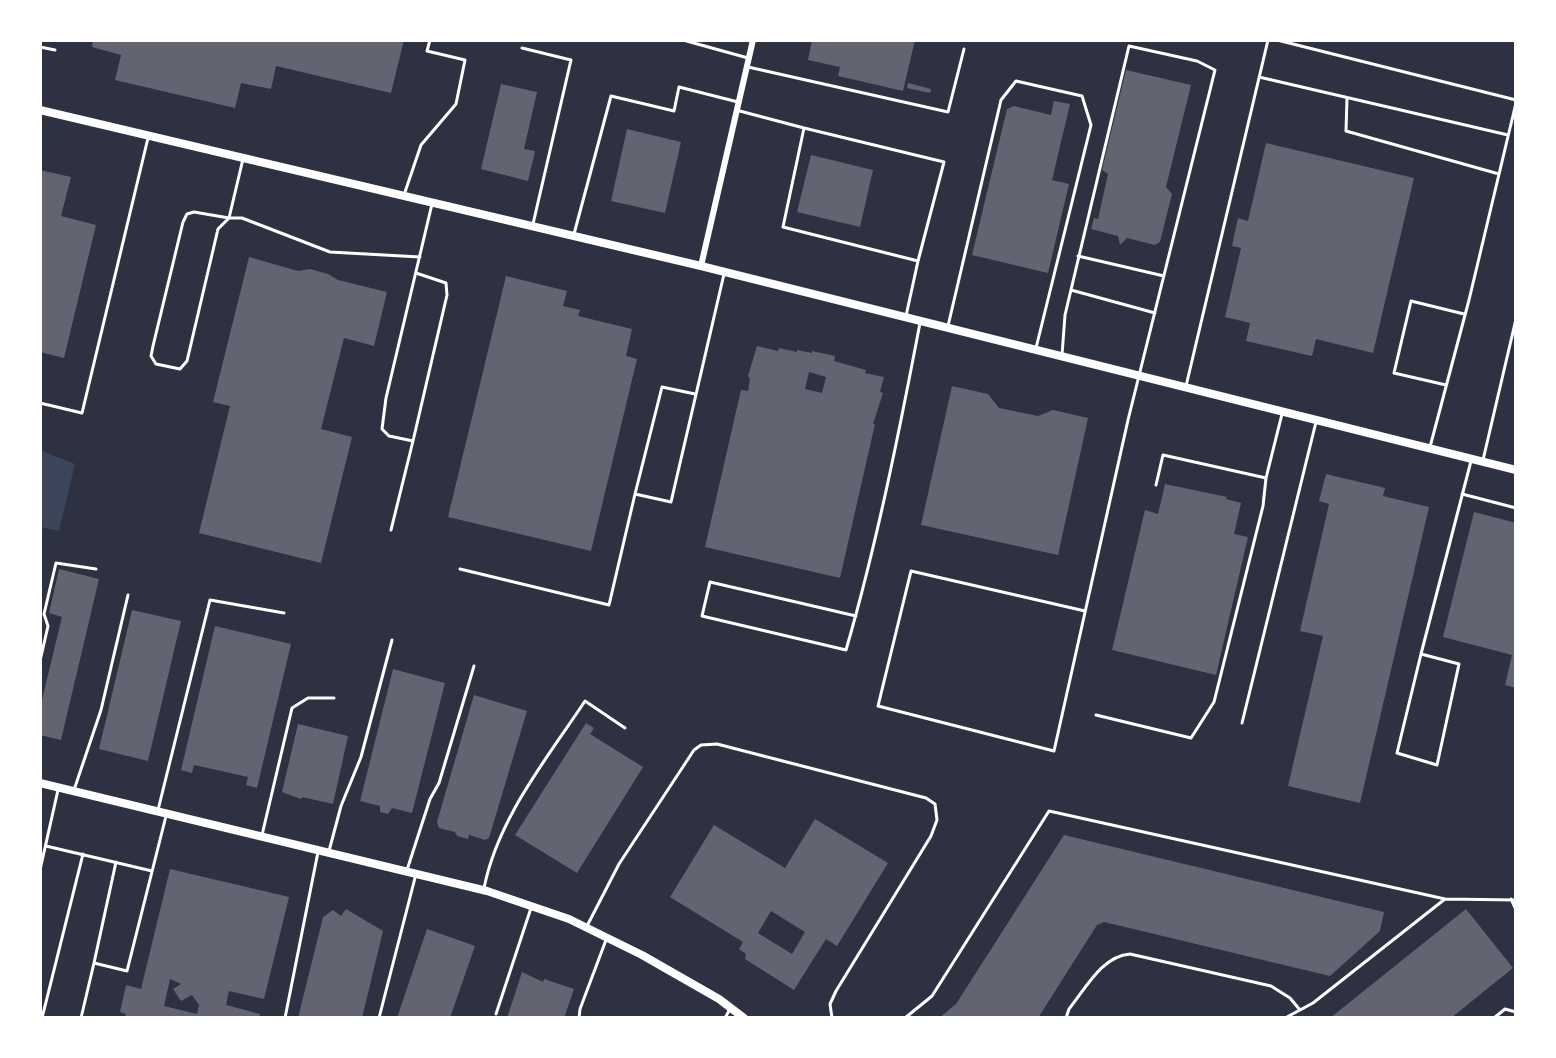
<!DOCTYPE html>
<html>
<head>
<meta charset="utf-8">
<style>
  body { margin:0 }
  #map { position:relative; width:1556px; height:1058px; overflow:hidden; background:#2d3142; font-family:Montserrat,sans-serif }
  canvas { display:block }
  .frame { position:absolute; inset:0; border:42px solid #fff; pointer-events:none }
</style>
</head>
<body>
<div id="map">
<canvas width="1556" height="1058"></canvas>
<div class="frame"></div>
</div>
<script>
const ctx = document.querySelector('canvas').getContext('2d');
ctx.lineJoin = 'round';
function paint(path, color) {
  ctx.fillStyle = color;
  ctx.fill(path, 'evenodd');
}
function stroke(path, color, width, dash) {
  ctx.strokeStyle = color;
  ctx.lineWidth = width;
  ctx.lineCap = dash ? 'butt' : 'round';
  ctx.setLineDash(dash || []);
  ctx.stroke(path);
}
const green = new Path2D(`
  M40,450L75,464L59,531L41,527Z`);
const building = new Path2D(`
  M93,40H404L391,93L276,66L271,89L241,83L235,108L115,80L121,55L92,47Z
  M812,40H915L903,91L838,76L840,67L808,60Z
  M1126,70L1191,85L1166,187L1172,194L1160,242L1155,245L1127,238L1120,245L1118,236L1091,229L1094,218L1098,219L1108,174L1102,170Z
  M908,83L931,89L930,93L907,88Z
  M501,84L537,92L524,149L535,151L528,181L481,169Z
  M1054,101L1070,104L1052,180L1069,184L1048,273L972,255L1007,109L1014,106L1051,115Z
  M627,129L681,142L665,213L611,201Z
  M1266,143L1414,178L1373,353L1316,339L1312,356L1246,341L1250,323L1225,317L1241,248L1232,246L1238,218L1248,221Z
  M811,155L873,170L860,227L797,212Z
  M40,170L71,177L61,216L96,225L64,358L40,352Z
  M249,257L298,271L310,269L328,274L338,280L387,292L374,346L344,338L321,429L352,437L321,563L199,533L230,406L213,402Z
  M506,276L567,291L563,306L580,310L578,316L632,329L626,356L637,359L591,551L448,517Z
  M757,346L778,351L779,348L797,352V350L812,353V351L835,356L834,361L866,370L865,373L884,377L880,392L883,393L873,424H875L840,578L705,547L741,390L748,391L750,379L748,376ZM809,372L826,377L822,393L805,389Z
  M952,386L988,394L999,408L1038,416L1053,410L1088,418L1058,555L921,525Z
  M1326,474L1385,488L1383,496L1429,507L1360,803L1288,786L1323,636L1300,631L1329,504L1319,501Z
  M1165,484L1227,497L1226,499L1241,503L1234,534L1248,537L1216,675L1112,650L1145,510L1158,514Z
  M1474,512L1516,523V688L1505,685L1512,655L1443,637Z
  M59,569L99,579L61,740L40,735V708L62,617L49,613Z
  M132,610L181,621L148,761L99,749Z
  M215,626L291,644L257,788L246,785L248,777L194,765L192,773L181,770Z
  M393,669L445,683L412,813L392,808L388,814L380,812V806L360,801Z
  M474,695L527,711L489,838L485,840L469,835L468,839L457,836L455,832L439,828L437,822Z
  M586,723L594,728L590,734L643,767L577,873L515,835Z
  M298,724L348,736L333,804L302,797L301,799L282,792Z
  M815,819L888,863L837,946L826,939L794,990L745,959L746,954L739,949L743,942L670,897L714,825L785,868ZM771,911L805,932L792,954L758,933Z
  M1064,835L1384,912L1380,931L1330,976L1104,922L1097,925L1038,1018H939L956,1004Z
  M170,869L289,897L264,999L229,991L226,1005L260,1014L259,1018H125L126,1014L120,1012L126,985L141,989ZM170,979L181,984L173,989L181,1001L192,995L199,1005L197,1014L164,1006Z
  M346,909L383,931L362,1018H298L323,917L333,910L341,916Z
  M1466,909L1513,968L1451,1018H1330Z
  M427,929L475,946L450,1018H397Z
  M522,972L543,982L544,979L574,989L564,1018H507Z`);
const service = new Path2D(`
  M683,40L748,58
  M1277,40L1516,100
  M40,47L55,50
  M522,48L571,60L533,224
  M748,67L948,112L964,49
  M1259,77L1508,135
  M1347,98L1346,131L1499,174
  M736,110L804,128
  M243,159L229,218L194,212L187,214L183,222L153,346L151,356L156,364L180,369L187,361L218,229L229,218H242L330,252L420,257
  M404,195L421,145L456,104L465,60L427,51L430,40
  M574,234L611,96L674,111L679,87L738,102
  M1078,256L1164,276
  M416,273L446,283L447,295L413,441L389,436L382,429L386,398L432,204
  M1071,290L1155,313
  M906,316L918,261L783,227L804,128L944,162L918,261
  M948,326L1001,100L1016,81L1082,96L1091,125L1036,348
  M1062,355L1065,315L1129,46L1197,61L1215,70L1128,420L1054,751L878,706L911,571L1085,611
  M1446,385L1394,373L1411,301L1464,314
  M1186,386L1268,40
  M40,403L82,413L148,138
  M1430,447L1469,300L1516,103
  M1483,460L1516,319
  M1156,485L1163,455L1266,478L1282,414
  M635,494L662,387L695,394
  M1462,494L1516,508
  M391,530L413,441
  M460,569L609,605L635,494L671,502L724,274
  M856,616L710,582L702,616L846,650C877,543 899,433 920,323
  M1421,654L1397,753L1437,765L1459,664L1421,654L1471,461
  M40,661L48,626L44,614L56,563L96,569
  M1096,715L1191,738L1214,702L1263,506L1266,478
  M1242,723L1316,422
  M74,790L101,710L128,595
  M158,810L210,600L284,613
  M262,835L292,708L308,698H334
  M46,846L152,871
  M329,851L341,806L361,757L392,640
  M40,870L58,790
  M407,870L430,799L439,783L474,666
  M484,888C498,818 546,760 585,701L625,728
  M1445,899L1516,900
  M1511,899L1516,910
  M587,926L619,864L694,750L701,745L717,744L926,798L935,804L937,820L931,836L836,991L830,1004L832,1018
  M94,963L116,862
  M496,1014L531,908
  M42,1018L83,854
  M81,1018L94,963L127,971L166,816
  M285,1018L318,852
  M379,1018L416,874
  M579,1018L580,1009L606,940
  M725,1018L730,1009
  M905,1018L932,996L1049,811L1445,899L1313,1003L1300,1010L1290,998L1271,986L1130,954C1102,956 1086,988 1069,1009L1066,1018
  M1285,1018L1300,1010
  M1494,1018L1505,1009L1516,1012`);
const minor = new Path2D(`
  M701,266L753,40`);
const tertiary = new Path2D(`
  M40,110L701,266L1516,470
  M40,783L487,891L569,919L642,955L719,999L744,1018`);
paint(green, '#3c4559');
paint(building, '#626471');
stroke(service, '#fff', 3);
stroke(minor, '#fff', 6);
stroke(tertiary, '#fff', 8);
</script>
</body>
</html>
